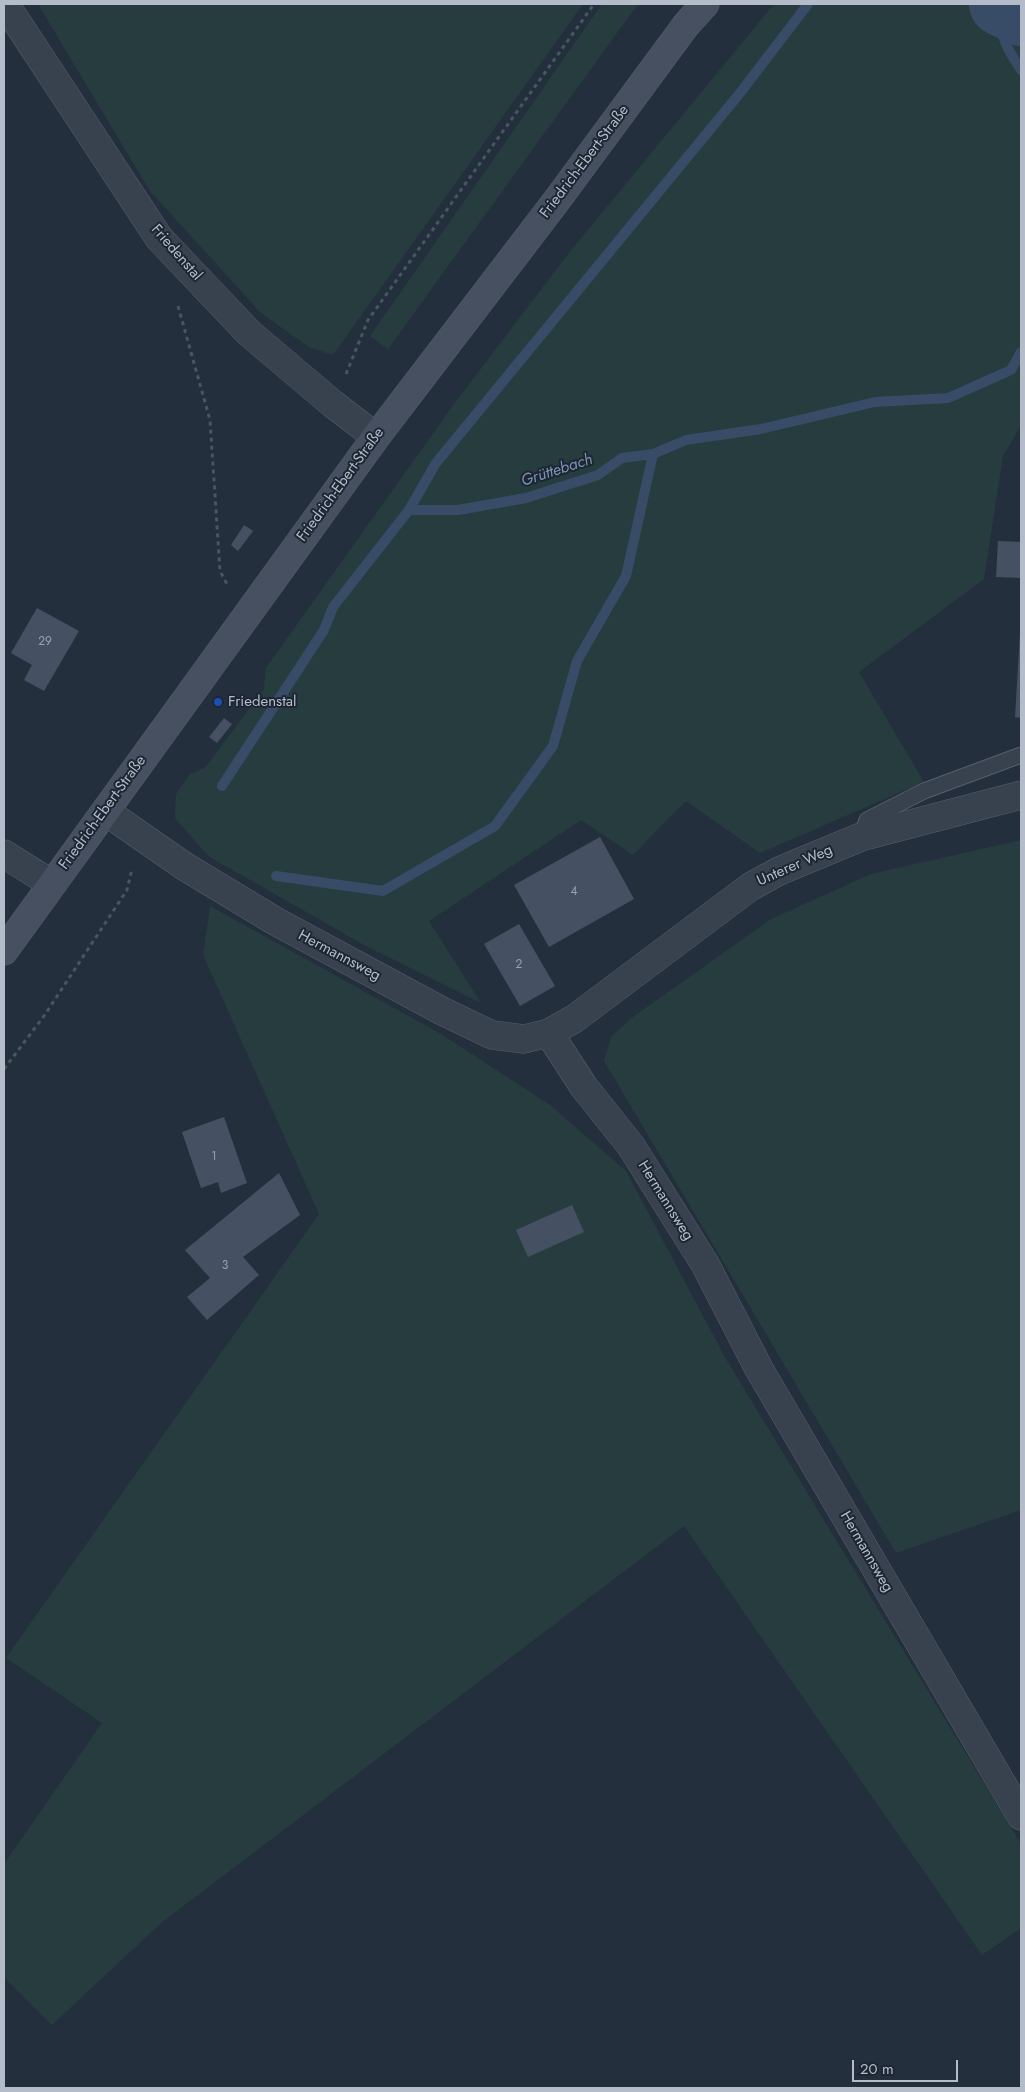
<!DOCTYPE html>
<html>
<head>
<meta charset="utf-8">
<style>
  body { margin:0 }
  #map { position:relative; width:1025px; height:2092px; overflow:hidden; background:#242f3e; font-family:Jost,sans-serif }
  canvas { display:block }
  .frame { position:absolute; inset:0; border:5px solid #b4bcc9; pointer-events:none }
  .scale { position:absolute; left:852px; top:2060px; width:106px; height:22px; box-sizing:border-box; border:2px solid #b4bcc9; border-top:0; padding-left:6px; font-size:15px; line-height:18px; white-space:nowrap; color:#b4bcc9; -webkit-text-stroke:4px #1d2633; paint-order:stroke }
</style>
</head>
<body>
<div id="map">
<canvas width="1025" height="2092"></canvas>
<div class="frame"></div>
<div class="scale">20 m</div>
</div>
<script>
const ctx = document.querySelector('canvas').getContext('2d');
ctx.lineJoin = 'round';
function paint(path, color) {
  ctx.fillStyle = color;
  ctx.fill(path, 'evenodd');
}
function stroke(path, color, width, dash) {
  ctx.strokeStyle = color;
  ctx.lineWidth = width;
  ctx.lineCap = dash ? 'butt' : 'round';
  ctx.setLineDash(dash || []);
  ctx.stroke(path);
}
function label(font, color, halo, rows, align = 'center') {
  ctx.font = font + ' Jost,sans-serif';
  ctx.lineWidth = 4;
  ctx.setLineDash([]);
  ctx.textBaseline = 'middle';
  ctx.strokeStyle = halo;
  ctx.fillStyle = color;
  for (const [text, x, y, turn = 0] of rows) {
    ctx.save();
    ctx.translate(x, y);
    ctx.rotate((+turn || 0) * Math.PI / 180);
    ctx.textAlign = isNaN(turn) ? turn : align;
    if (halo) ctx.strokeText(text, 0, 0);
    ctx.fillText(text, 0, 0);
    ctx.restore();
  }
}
const green = new Path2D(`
  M38,4H583L333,355L309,347L261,313L150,191Z
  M602,4H638L388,349L370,336Z
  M774,4H1021V426L1003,456L984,579L859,672L924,782L760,853L686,801L633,855L581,820L429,921L481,1003L364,945L208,856L175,818L176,794L190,774L205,768L264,689L266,668L454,404L568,254Z
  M1021,840V1510L896,1553L604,1061L611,1037L630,1019L771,919L871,874Z
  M210,906L441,1034L550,1105L626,1171L726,1359L1021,1844V1928L982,1955L684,1526L161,1923L52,2025L4,1977V1864L102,1723L6,1658L319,1214L203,955Z`);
const stream = new Path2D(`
  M1007,8C994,31 1009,51 1021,70
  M409,510L436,463L740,93L808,4
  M222,786L324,630L333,607L409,510H458L526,498L598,475L622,458L653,454L686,440L761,429L875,402L948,398L1011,370L1021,352
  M276,876L383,891L495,826L553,746L577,661L626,576L653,454`);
const river = new Path2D(`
  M1001,4L1021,14`);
const building = new Path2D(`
  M244,525L253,531L238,551L231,545Z
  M998,541L1021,542V578L996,577Z
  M37,608L79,631L44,691L24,680L32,665L11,653Z
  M1020,632H1021V718L1015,717Z
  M224,718L232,724L217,743L209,737Z
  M600,837L634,899L549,947L514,885Z
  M519,924L555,986L520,1006L484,944Z
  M224,1117L247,1183L221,1193L218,1182L201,1188L182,1132Z
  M279,1173L300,1215L243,1257L259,1275L207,1320L187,1297L210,1278L185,1250Z
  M572,1205L584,1232L528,1257L516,1230Z`);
const path = new Path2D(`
  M178,306L210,420L220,571L228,586
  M346,374L368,320L594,4
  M4,1069L44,1016L127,890L132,869`);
const service = new Path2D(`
  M861,837L867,820L924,791L1021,755`);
const minor = new Path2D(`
  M5,4L159,238L249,333L333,404L376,437
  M105,811L184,866L275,921L442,1011L492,1035L524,1039L549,1033L574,1019L750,887L779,871L861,837L1021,795
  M4,854L52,884
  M549,1033L584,1087L631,1146L705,1264L759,1369L1021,1816`);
const secondary = new Path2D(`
  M4,951L376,437L557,200L686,25L705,4`);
const markers = [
  [218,702,5,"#1a4fb4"]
];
const numberNames = [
  ["29",45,642],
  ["4",574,892],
  ["2",519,965],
  ["1",214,1157],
  ["3",225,1266]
];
const streetNames = [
  ["Friedrich-Ebert-Straße",585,162,-53],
  ["Friedenstal",176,253,49],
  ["Friedrich-Ebert-Straße",341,485,-54],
  ["Friedrich-Ebert-Straße",103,813,-54],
  ["Unterer Weg",795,866,-24],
  ["Hermannsweg",339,956,28],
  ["Hermannsweg",665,1201,58],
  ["Hermannsweg",866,1552,60]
];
const poiNames = [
  ["Friedenstal",228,702]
];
const waterNames = [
  ["Grüttebach",557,471,-18]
];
paint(green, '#263c3f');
stroke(stream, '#394c67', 10);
stroke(river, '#394c67', 64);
paint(building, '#455162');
stroke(service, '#565f6c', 17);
stroke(minor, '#565f6c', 29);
stroke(secondary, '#565f6c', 29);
stroke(path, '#44595c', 3, [4, 4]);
stroke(service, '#38414e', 15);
stroke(minor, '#38414e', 28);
stroke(secondary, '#465061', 28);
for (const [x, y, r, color] of markers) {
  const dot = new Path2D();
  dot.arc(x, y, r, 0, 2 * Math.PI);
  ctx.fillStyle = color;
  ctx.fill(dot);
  stroke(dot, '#1d2633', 2);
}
label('12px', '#98a1af', null, numberNames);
label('15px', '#b4bcc9', '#1d2633', streetNames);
label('15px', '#b4bcc9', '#1d2633', poiNames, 'left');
label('italic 16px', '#7c92b1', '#1d2633', waterNames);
</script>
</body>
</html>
